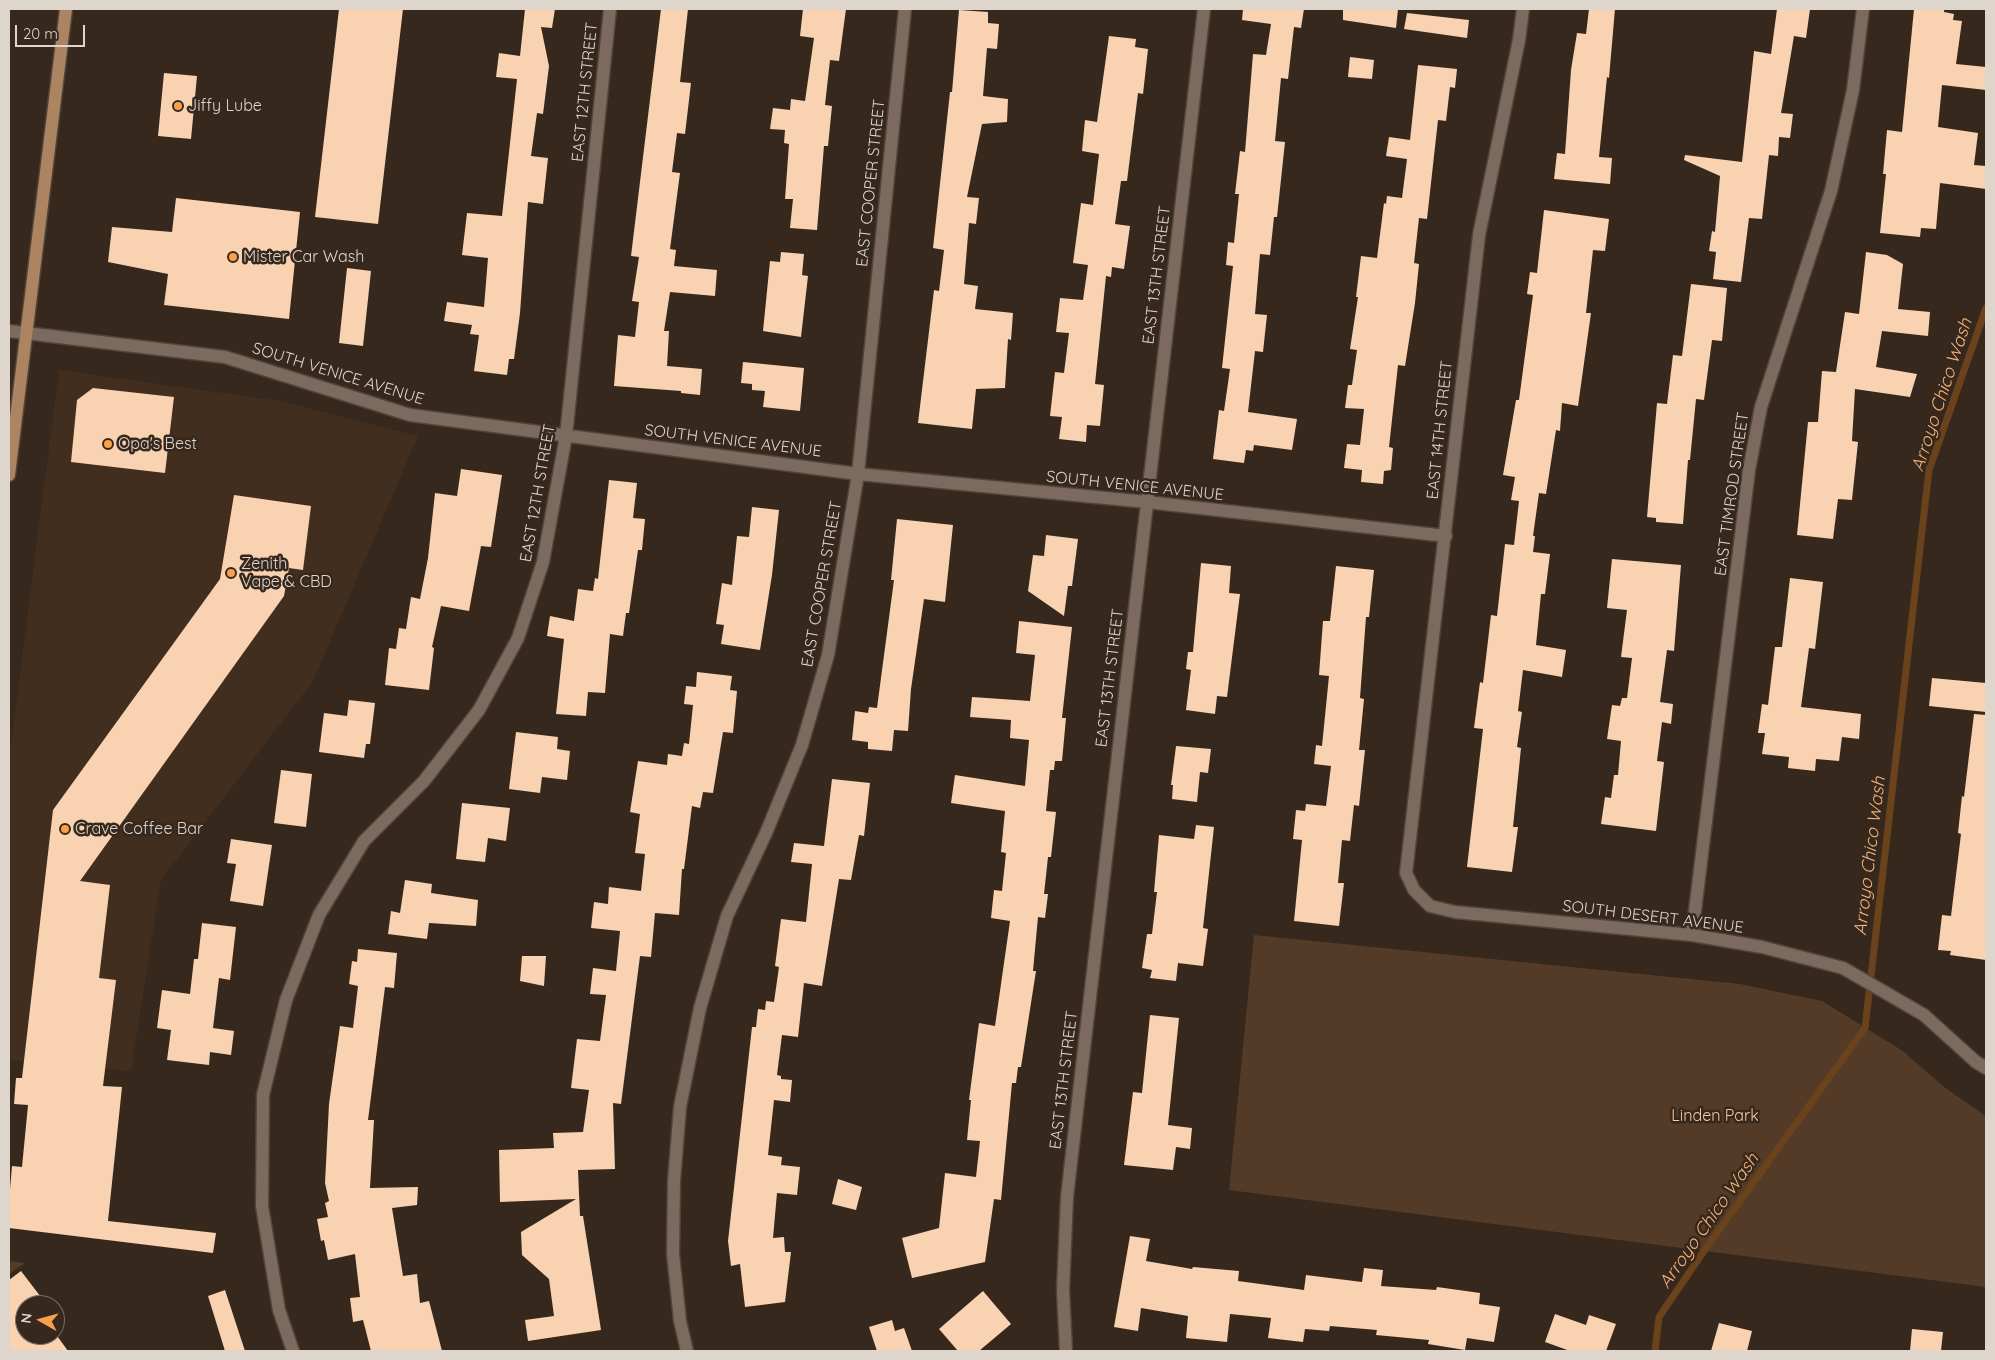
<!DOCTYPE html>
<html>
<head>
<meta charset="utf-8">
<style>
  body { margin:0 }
  #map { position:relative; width:1995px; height:1360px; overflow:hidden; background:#37281d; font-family:Quicksand,sans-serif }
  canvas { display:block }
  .frame { position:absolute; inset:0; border:10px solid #ded5cd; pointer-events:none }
  .north { position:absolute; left:15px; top:1295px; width:50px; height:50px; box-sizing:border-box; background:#37281d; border:1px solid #7a6d63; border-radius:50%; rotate:277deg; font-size:14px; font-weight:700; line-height:20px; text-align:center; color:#ded5cd }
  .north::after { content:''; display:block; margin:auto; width:18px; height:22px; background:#f9a04c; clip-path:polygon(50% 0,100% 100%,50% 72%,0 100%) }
  .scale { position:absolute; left:15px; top:25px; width:70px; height:22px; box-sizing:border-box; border:2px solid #ded5cd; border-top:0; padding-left:6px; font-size:15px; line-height:18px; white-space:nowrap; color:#ded5cd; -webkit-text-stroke:4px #37281d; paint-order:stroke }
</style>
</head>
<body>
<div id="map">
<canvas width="1995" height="1360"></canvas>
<div class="frame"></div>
<div class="north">N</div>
<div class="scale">20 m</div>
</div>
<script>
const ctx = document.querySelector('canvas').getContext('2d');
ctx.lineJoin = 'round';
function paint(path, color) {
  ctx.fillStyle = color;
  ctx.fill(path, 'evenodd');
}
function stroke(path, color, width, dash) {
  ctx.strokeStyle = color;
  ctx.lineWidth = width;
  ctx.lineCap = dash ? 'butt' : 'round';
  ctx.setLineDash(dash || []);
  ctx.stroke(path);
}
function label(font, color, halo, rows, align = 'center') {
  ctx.font = font + ' Quicksand,sans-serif';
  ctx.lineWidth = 5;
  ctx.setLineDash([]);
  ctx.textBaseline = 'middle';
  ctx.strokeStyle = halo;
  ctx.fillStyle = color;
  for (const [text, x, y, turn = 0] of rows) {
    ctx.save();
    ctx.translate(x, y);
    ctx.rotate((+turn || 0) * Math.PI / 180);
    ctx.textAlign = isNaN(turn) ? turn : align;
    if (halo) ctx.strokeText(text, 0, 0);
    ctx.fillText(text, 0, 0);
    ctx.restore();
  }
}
const built = new Path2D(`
  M59,370L281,401L418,436L313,681L161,880L131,1071L9,1060V759Z`);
const green = new Path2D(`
  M1254,935L1740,984L1822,1001L1903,1051L1944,1087L1986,1116V1287L1229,1190Z
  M9,1261L25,1263L9,1274Z`);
const stream = new Path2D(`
  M1655,1351L1659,1317L1704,1251L1865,1028L1929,470L1986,308`);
const building = new Path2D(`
  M339,9H403L378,224L315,217Z
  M525,9H555L552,28L541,27L549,66L543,114L537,113L531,156L548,158L543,204L528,202L520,313L514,359H509L507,375L474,371L479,335L470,334L472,325L444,321L447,302L484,307L488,258L462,255L467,213L502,216L517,79L496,77L499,53L520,56Z
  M661,9H688L680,82L691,83L685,134L677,133L672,172L680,173L670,249L676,250L674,266L717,270L715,296L670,292L664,331H669L667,366L702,369L700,395L681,393V391L614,386L618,335L635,337L639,302L632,301L639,257L631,256Z
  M803,9H846L839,61L830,60L825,105L832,106L828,146H824L817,230L790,228L793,199H785L789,144L784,143L785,130L770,129L773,108L790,110L791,99L805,101L814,38L800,36Z
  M1243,9H1304L1301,28L1294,27L1288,79L1281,78L1275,141L1285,142L1277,217H1274L1270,255L1260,254L1255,314L1267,315L1263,352L1255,351L1248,412L1297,419L1292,450L1254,445L1253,451L1246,450L1244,463L1213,459L1219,410L1224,411L1230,369L1222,368L1233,266L1226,265L1228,242L1234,243L1239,194H1235L1240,151L1245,152L1253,54L1266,55L1271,24L1242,20Z
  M1343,9H1398L1396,28L1343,20Z
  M1589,9H1615L1609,78L1607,77L1599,157L1612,158L1610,184L1554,179L1557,153L1565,154L1571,70L1577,33L1586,34Z
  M1777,9H1810L1806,38L1794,36L1781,113L1793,114L1790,138L1779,137L1778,156L1769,155L1762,219L1749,218L1741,282L1713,279L1716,252L1709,251L1712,231L1715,232L1720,176L1684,160L1685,155L1742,162L1754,51L1771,54Z
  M1914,9H1944V12L1954,14L1953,20L1962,21L1956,64L1986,67V90L1942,85L1938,127L1978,133L1974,165L1986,166V189L1940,183L1936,229L1921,228L1920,237L1880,233L1886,174H1883L1887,130L1902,132Z
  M959,10L988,12V23L999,24L997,49L987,48L983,96L1008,99L1007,122L982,124L967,197L979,198L976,224L969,223L964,284L978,286L975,309L1013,313L1011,340L1008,339L1005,388L976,389L972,429L918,423L934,290L939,291L944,250L933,248L950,92H952Z
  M1407,13L1469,20L1467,38L1404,29Z
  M1109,36L1136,39L1135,47L1148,49L1143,94L1138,93L1127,181H1121L1115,224L1130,226L1124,269L1112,267L1111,277L1106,276L1095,384L1104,385L1100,426L1087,425L1086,442L1059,439L1062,417L1050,416L1055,372L1064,373L1069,333L1056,332L1060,298L1083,300L1088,265L1073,263L1081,203L1093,205L1099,154L1082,151L1085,120L1097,122Z
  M1350,57L1374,60L1372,79L1348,77Z
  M1418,65L1457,69L1455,88L1450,87L1446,121L1438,120L1427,219L1419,218L1414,263L1419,264L1415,303L1405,366L1398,365L1389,447L1393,448L1391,470L1384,471L1383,484L1361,482L1362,470L1344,468L1347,444L1360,445L1364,409L1345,408L1348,385H1352L1357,350L1350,349L1358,297H1356L1361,256L1377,258L1384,203L1386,204L1387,196L1402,198L1407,159L1386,156L1389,137L1410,140Z
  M164,73L197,76L191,139L158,136Z
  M176,198L300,212L289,319L164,305L168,274L108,262L112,227L172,232Z
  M1544,210L1609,219L1605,251L1593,250L1586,313H1591L1578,406L1562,403L1560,431L1556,430L1546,494L1539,493L1533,536H1535L1533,552L1550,554L1545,594H1541L1536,645L1566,650L1562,677L1523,670L1518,711L1522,712L1517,747L1521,748L1513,827H1518L1512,872L1467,867L1483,729L1474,728L1480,682L1483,683L1491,615L1497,616L1505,544L1514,545L1519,501L1511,500L1515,477L1503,475L1516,400H1519L1533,295L1527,294L1530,272L1537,273Z
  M781,252L804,254L802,275L808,276L801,337L763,331L770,261L780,262Z
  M1866,252L1887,255L1903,264L1898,309L1930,312L1928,336L1882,331L1876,367L1917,374L1910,397L1855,389L1852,441L1858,442L1852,500L1838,499L1833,539L1797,535L1808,422H1818L1822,371L1836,372L1845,312L1859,314Z
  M347,268L371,271L363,346L339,343Z
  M1691,284L1727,288L1722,341L1712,340L1704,400L1696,399L1690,460H1688L1683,524L1656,522V518L1647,517L1657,403L1667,404L1673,355L1682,356Z
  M743,362L804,368L800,411L763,407L765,391L752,390V384L741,383Z
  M93,388L174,397L165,473L71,462L77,400Z
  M461,469L502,475L491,547L481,546L469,611L441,606L432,647L434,648L429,690L385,685L389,648L396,649L399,628L406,629L411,597L420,599L428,558L435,493L457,496Z
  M609,480L637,483L633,518L645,519L642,550H638L629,613H626L623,636L610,634L605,693L588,692L586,716L556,714L564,639L547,636L550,616L574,621L578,589L593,591L595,578L598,579Z
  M234,495L311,506L303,570L289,568L284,596L80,881L110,885L99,978L116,980L103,1086L122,1087L108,1221L216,1233L213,1253L9,1228V1201L12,1166L22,1167L28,1105L14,1104L16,1078H22L53,810L220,579Z
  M752,507L779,510L772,575L760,650L721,644L724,625L716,624L722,583L732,585L737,536L749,537Z
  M897,519L953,525L945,602L924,599L911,689L908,731L894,730L892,751L868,749V742L852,740L855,711L868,713L869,707L877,708L894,580H891Z
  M1046,535L1078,539L1072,586H1068L1064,616L1028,591L1033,555L1044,556Z
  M1612,559L1681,565L1674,651L1667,650L1660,702L1673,704L1671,724L1662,722L1657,761L1664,762L1656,831L1601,824L1605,797L1611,798L1614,775H1618L1621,741L1607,739L1612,705L1620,706L1622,698H1627L1632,658L1621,657L1627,610L1607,608Z
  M1201,563L1231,566L1229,593L1240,594L1227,697L1217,696L1215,714L1186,710L1191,670L1186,669L1188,652H1193Z
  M1336,566L1374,570L1369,617H1366L1360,698L1364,699L1359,750H1365L1359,806L1354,805L1350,841L1342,840L1338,883H1344L1339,926L1294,921L1302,840L1293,839L1296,810L1305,811L1306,804L1326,806L1331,766L1314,764L1316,745L1322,746L1329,676L1319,675L1323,621H1330Z
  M1790,578L1823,582L1815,649L1809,648L1801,707L1861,714L1859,739L1842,737L1839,761L1816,759L1815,771L1788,768L1789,757L1762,754L1765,733H1758L1762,704L1768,705L1775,647H1782Z
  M1019,621L1072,627L1062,718H1066L1062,761H1055L1054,770H1050L1046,811L1056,812L1051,857H1048L1044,894H1048L1045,918L1038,917L1033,971H1036L1021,1067H1018L1016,1083H1012L1001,1200L994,1199L985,1262L912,1278L902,1238L939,1228L945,1173L976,1177L980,1141L967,1140L971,1100H969L979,1023L995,1026L1010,921L991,918L994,890L1002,891L1006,853L1001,852L1005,811L951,803L955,775L1025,786L1029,740L1010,738L1011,720L970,717L972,697L1030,701L1035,655L1016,653Z
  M697,672L732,676L730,690L737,691L733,733L723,732L713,793L703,792L700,808L692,806L684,869H682L679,915L655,913L651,957L640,956L621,1104L613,1103L615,1169L578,1170L580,1216H583L601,1330L528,1341L525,1320L554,1316L549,1279L522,1255L521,1232L576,1199L500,1202L499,1150L554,1148L553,1133L583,1132L589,1090L571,1088L577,1039L600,1041L606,995L590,994L593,968L616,971L620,931L591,928L594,902L608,904L609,887L641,891L645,854L635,853L640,814L630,812L638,761L667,765L668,754L682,756L684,743L689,744L693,705L684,704L686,686L696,687Z
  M1932,678L1986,683V712L1929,706Z
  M349,700L375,703L370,744H366L364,758L319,752L324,713L347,716Z
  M1974,714L1986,715V960L1950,955L1951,951L1938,950L1942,915L1951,916L1961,834L1958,833L1962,796L1964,797Z
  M516,732L558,737L557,749L570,751L567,780L542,777L540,793L509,789Z
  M1176,746L1211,749L1208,773L1200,772L1197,802L1172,799L1173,785H1171Z
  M281,770L312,774L306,827L274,823Z
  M832,779L870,783L864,836L859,835L851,880L839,879L822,986L804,983L798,1037L782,1035L777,1075L781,1076V1079L792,1080L790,1102L774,1100L768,1155L782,1157L781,1165L800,1167L797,1195L777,1193L773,1238L784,1237L785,1252H791L785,1302L745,1307L740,1264L731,1266L728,1241L752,1027H756L758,1009L765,1010L766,1001L774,1002L779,967L775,966L781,919L806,922L812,864L791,862L794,843L824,846Z
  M462,803L510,808L506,841L488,838L485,862L456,859Z
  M1196,825L1214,827L1203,928L1208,929L1203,966L1178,963L1176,981L1150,978L1152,970L1142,968L1147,934H1152L1157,892H1154L1159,835L1194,839Z
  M231,839L272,845L263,906L230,901L236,864L227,863Z
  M405,880L432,884L431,893L478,900L476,926L429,923L427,939L388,934L391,911L400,913Z
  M202,923L236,927L230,980L219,978L213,1028L234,1031L231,1055L210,1052L209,1065L167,1060L171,1030L157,1028L162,990L190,994L194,959H198Z
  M358,949L397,953L394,988L385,987L368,1120H374L370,1188L418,1187L417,1205L392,1208L403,1276L417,1274L420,1303L429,1301L442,1351H371L363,1320L353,1322L350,1298L360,1297L355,1254L328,1260L324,1240L321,1241L317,1219L328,1217L325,1203L329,1201L325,1183L329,1104L340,1026L353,1028L358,986L349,984L352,961L357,962Z
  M522,956H546L544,986L520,981Z
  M1150,1015L1179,1018L1168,1125L1192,1128L1190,1149L1176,1147L1173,1170L1124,1165L1133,1092L1142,1093Z
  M838,1179L862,1187L856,1210L832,1204Z
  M1130,1236L1150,1239L1146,1261L1192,1269L1193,1267L1239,1271L1238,1281L1253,1283L1304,1290L1306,1275L1362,1282L1364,1268L1383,1270L1381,1286L1436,1290L1437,1287L1480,1293L1479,1304L1500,1307L1494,1342L1467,1338L1465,1350L1428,1344L1429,1340L1376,1335L1377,1330L1330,1326L1329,1331L1305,1329L1303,1342L1268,1338L1271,1318L1230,1314L1227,1342L1186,1338L1188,1316L1141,1308L1138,1331L1114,1327Z
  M21,1271L47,1305H25V1335H55V1333L68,1351H9V1280Z
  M225,1290L245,1351H225L208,1296Z
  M983,1291L1011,1324L979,1351H958L939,1329Z
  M1555,1314L1586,1325L1589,1315L1616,1324L1606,1351H1570L1545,1342Z
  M892,1320L895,1331L904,1328L912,1351H877L869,1327Z
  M1719,1323L1752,1331L1747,1351H1711Z
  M1912,1329L1943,1332L1941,1351H1910Z`);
const minor = new Path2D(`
  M1523,9L1519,40L1479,235L1406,873L1414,890L1430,906L1455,912L1692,935L1762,947L1843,968L1924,1015L1976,1062L1986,1068
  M9,331L225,357L410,415L858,474L1147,502L1446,536
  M1692,935L1749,470L1761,407L1831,191L1853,90L1863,9
  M293,1351L279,1310L262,1206L263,1095L286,1000L319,915L364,841L424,781L479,710L518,638L543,562L566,436L610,9
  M687,1351L680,1321L673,1254L674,1181L680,1107L700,1008L727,916L766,833L802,745L828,655L858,474L905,9
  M1066,1351L1063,1290L1067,1197L1204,9`);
const major = new Path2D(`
  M9,475L66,9`);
const markers = [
  [178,106,5,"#f9a04c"],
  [233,257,5,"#f9a04c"],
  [108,444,5,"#f9a04c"],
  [231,573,5,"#f9a04c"],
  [65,829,5,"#f9a04c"]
];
const streetNames = [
  ["EAST 12TH STREET",585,92,-84],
  ["EAST COOPER STREET",871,183,-84],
  ["EAST 13TH STREET",1157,275,-83],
  ["SOUTH VENICE AVENUE",338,374,17],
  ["EAST 14TH STREET",1440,430,-84],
  ["SOUTH VENICE AVENUE",733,441,7],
  ["SOUTH VENICE AVENUE",1135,486,6],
  ["EAST 12TH STREET",538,493,-80],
  ["EAST TIMROD STREET",1732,494,-82],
  ["EAST COOPER STREET",822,584,-80],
  ["EAST 13TH STREET",1110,678,-83],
  ["SOUTH DESERT AVENUE",1653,917,7],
  ["EAST 13TH STREET",1064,1080,-83]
];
const poiNames = [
  ["Jiffy Lube",188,106],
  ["Mister Car Wash",243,257],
  ["Opa's Best",118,444],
  ["Zenith",241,564],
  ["Vape & CBD",241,582],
  ["Crave Coffee Bar",75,829]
];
const parkNames = [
  ["Linden Park",1715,1116]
];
const waterNames = [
  ["Arroyo Chico Wash",1942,395,-72],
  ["Arroyo Chico Wash",1870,856,-83],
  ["Arroyo Chico Wash",1709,1221,-55]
];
paint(built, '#422e1e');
paint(green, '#533b27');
stroke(stream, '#6a421c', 7);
paint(building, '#f9d2b2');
stroke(minor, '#50443a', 15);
stroke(major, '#50443a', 15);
stroke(minor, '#7b6a5d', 12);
stroke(major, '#ad8461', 12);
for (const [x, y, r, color] of markers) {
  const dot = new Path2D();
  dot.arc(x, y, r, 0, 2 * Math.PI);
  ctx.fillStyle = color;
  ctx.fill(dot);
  stroke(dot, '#37281d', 2);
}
label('16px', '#ded5cd', '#37281d', streetNames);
label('16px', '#ded5cd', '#37281d', poiNames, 'left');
label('16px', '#fdc79a', '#37281d', parkNames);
label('italic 18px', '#f5b37a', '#37281d', waterNames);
</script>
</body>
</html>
